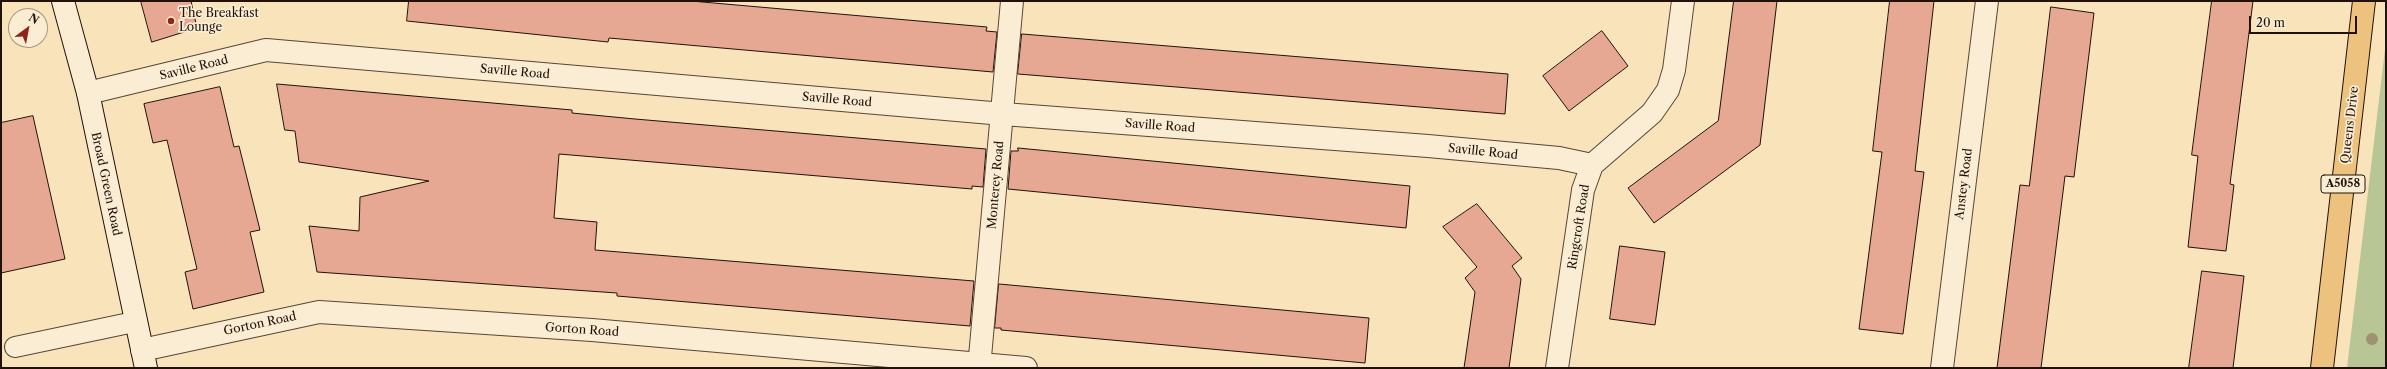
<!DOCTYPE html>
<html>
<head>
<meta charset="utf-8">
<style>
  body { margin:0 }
  #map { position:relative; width:2387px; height:369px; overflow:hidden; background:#f8e3bb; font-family:"Libre Caslon Text",serif }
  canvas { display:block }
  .frame { position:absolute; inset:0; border:2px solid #221109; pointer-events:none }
  .north { position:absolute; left:8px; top:8px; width:40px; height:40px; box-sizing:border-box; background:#faedd3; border:1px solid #a49582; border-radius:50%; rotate:32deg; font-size:11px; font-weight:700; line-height:16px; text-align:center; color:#221109 }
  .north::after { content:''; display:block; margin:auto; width:14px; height:18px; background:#8f2418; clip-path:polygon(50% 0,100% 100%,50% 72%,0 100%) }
  .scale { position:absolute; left:2249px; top:16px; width:108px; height:18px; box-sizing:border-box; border:2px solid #221109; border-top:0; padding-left:5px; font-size:12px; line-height:14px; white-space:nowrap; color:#221109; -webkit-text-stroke:3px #faedd3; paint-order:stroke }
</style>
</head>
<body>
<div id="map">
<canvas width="2387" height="369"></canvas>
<div class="frame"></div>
<div class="north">N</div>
<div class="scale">20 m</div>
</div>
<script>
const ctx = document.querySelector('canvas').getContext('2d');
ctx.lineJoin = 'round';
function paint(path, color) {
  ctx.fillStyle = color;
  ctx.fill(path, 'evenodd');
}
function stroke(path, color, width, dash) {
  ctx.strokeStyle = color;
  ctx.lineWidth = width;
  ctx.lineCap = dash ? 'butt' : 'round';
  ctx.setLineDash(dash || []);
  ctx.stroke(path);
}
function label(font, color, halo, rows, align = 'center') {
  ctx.font = font + ' "Libre Caslon Text",serif';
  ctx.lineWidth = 3.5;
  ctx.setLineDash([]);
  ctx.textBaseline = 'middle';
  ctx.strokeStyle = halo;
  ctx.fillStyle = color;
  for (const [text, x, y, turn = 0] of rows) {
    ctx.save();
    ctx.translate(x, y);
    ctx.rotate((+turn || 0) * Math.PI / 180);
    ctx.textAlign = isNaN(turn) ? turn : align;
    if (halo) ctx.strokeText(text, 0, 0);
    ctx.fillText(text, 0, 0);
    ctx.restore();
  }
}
const green = new Path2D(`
  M2386,41V368H2347Z`);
const building = new Path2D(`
  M141,1H191L197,28L152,42Z
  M409,1H691L987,27L986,31L997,32L993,72L609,38L608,42L407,21Z
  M1734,1H1777L1760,145L1654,223L1628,188L1718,121Z
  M1890,1H1934L1915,171L1924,172L1903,334L1859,329L1882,152L1873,151Z
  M2212,1H2253L2230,184L2234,185L2226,251L2188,247L2198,156L2192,155Z
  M2051,7L2094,13L2074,177L2065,176L2041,368H1997L2020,185L2029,186Z
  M1602,31L1628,66L1569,111L1543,76Z
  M1022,34L1508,74L1505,114L1018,74Z
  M277,84L572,110V113L635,119L986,149L983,187L972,186V189L559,154L554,218L597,222L595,250L974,281L970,326L617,296V293L317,272L309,226L359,231L360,197L429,181L299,162L295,131L285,130Z
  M220,87L234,147L239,146L260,230L250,232L264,292L193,309L185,272L197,269L189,235L167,140L153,143L144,104Z
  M33,116L65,259L1,273V123Z
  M1018,148L1410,186L1406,228L1008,189L1011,151H1018Z
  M1477,204L1522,258L1512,266L1521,279L1509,368H1464L1475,292L1465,278L1477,267L1443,227Z
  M1620,246L1665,252L1655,325L1610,319Z
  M2202,271L2244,276L2233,368H2189Z
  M999,284L1369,318L1365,363L1001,330V328H995Z`);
const service = new Path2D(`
  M15,347L134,322`);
const minor = new Path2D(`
  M88,93L266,50L1003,114L1428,146L1559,158L1592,165
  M142,350L319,312L592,330L1026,368
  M979,368L1012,1
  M1557,368L1583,190L1592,165L1652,113L1668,90L1674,70L1683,1
  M1942,368L1987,1`);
const secondary = new Path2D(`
  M63,1L88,93L146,368`);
const trunk = new Path2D(`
  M2322,368L2364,1`);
const trees = [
  [2372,339]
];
const markers = [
  [171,21,4,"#8f2418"]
];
const shields = [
  [2343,184,44]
];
const shieldNames = [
  ["A5058",2343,184]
];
const poiNames = [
  ["The Breakfast",179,14],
  ["Lounge",179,28]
];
const streetNames = [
  ["Saville Road",194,68,-14],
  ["Saville Road",515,72,5],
  ["Saville Road",837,100,5],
  ["Queens Drive",2350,125,-83],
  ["Saville Road",1160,126,4],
  ["Saville Road",1483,152,6],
  ["Broad Green Road",106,184,78],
  ["Anstey Road",1964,184,-83],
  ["Monterey Road",996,185,-85],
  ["Ringcroft Road",1579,227,-81],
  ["Gorton Road",260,324,-12],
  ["Gorton Road",582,330,4]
];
paint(green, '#b8c594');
paint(building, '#e7a893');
stroke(building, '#221109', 1);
stroke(service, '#584636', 22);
stroke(minor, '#584636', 24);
stroke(secondary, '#221109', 24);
stroke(trunk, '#221109', 24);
stroke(service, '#faedd3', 20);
stroke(minor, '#faedd3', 22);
stroke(secondary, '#faedd3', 22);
stroke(trunk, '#ecc27e', 22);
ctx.fillStyle = '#9f9274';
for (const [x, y] of trees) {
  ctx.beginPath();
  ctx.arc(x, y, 6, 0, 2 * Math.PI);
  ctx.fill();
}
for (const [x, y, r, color] of markers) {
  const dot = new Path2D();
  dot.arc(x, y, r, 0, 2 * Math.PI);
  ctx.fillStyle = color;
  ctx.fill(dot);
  stroke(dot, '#faedd3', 1.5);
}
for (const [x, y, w] of shields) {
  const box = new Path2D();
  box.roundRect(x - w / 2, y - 9, w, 18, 3);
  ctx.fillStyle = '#faedd3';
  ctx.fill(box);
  stroke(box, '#221109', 1);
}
label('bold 11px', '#221109', null, shieldNames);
label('12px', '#221109', '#faedd3', poiNames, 'left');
label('12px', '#221109', '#faedd3', streetNames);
</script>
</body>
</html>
